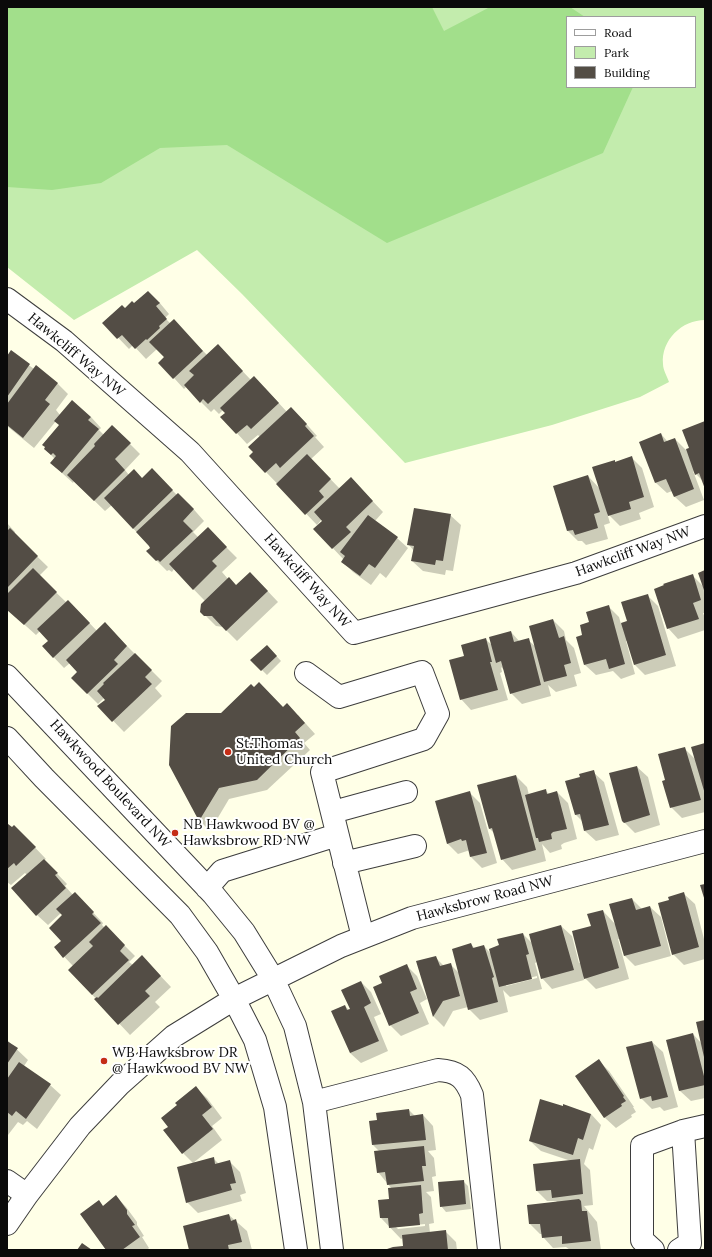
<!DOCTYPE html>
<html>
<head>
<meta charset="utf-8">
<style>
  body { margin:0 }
  #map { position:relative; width:712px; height:1257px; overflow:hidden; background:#ffffe7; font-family:Lora,serif }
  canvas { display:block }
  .frame { position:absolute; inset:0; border:8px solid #0a0a0a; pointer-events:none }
  .legend { position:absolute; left:566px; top:16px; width:130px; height:72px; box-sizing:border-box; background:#fff; border:1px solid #9d9d9d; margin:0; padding:5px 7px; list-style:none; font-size:12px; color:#0a0a0a }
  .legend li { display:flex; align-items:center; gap:8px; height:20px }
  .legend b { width:20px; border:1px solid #9d9d9d }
</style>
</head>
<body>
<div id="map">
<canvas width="712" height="1257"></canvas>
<div class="frame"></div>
<ul class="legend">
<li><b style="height:5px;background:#fff"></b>Road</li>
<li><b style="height:11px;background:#c3ecad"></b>Park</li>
<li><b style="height:11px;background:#534d45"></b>Building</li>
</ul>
</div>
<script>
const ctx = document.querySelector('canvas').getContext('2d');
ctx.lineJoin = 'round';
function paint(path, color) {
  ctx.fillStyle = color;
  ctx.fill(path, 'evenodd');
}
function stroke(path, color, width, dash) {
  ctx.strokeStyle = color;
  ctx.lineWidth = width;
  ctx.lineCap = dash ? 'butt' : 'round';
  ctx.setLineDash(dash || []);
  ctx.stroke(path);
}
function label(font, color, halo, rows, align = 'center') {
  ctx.font = font + ' Lora,serif';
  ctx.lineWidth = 4;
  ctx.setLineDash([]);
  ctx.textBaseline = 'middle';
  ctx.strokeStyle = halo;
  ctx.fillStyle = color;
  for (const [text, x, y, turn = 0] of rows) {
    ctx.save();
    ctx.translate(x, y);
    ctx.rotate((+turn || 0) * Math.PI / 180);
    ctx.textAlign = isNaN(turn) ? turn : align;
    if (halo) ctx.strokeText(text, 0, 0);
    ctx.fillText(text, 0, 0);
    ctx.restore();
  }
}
const green = new Path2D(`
  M7,7H705V320C682,320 661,340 663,364C663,370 667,376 669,382L640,397L552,425L405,463L242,294L197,250L74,320L7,267ZM567,17H695V87H567Z`);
const forest = new Path2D(`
  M7,7H432L444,31L490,7H570L585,17H567V87H633L603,153L387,243L227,145L160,148L101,183L52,190L7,187Z`);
const shadow = new Path2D(`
  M159,302L169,314L165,318L171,324L184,331L207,355L228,356L251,380L265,388L287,412L302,419L317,436L315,437L324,447L311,459L340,489H361L383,512L375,521L397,538L408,548L386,578L380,573L371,585L353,572L343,562L344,560L315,529L324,521L322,519L317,525L266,472L255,452L260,437L258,435L247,444L222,417L226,413L223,410L219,414L214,409L211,412L186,387L184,389L174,378L159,363L165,358L157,349L146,359L133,345L129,349L104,323L134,305Z
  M11,352L34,369L36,367L58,384L68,394L56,410L60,415L91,417L101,428L99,430L104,435L112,426L140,454L125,470L129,475L142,479L152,470L177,495L189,504L204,521L193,532L198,537L218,539L237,558L222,572L228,579L236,586L261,584L278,602L237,641L223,627L216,626L205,615V601L174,569L172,572L169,570L167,571L157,561L151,548L112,505L105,511L74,481L73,483L51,463L55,459L45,449L60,425L56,421L34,448L7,426V358Z
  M705,423V487L703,481L693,471L704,500L686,507L675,497L672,491L667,493L656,483L661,434L668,442L675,439L686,450L690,448Z
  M631,457L642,468L654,507L639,513L641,519L620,526L607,513L610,523L604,525L608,539L586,545L582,541H578L568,531L588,476L600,489L614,461L616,462Z
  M450,515L461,525L453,571L446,570L445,575L423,571L412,561L414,551L409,545Z
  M7,523L15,532L14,534L48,567L39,576L67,603L79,612L97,631L115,634L162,681L155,688L162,696L124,732L99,706L106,700L104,698L98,704L72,678L79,672L70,663L64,668L43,646L49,641L40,631L36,635L7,609Z
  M705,571V613H703L705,618V630L678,639L668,628L692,575L703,586Z
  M647,595L658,606L676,666L645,675L635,665L627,641H626L635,674L621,679L613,671L596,675L585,665L577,638L584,636L591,623L608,606L619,617L621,624L628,622Z
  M553,620L564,631L566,640L574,648L581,673L574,675L577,686L556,692L548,685L551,696L522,704L511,693L505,671L501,667L502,672L500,673L508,700L471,710L461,699L465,656L485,639L492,645L511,632L520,642L528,640L536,647Z
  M267,646L281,661L267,675L252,660Z
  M221,714L298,715L315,734L304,743L310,750L267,790L229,799L210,831L200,821L170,765Z
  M705,745V812L682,818L671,807L666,780L684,748L696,760Z
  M637,767L648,777L660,825L635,833L623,821Z
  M593,772L604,782L619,835L596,841L585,831L583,822L575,814L581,778Z
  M516,776L527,787L529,795L546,791L549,794L557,792L568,803L577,839L564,843L561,845L562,849L550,853L542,844L546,861L512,870L502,859L495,834L489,828Z
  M470,793L480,803L497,863L482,868L471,857L470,850L458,854L447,843Z
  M7,823L12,829L25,837L46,859L44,860L67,884L65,886L73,895L85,904L103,923L102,925L105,928L106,927L135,956L129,962L133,965L152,967L171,987L155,1002L160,1007L130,1035L69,970L73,966L55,947L63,941V915L61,913L48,925L37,915L27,875L25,873L11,885L7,882Z
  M684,894L695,904L705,943V959L684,965L673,954L671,901Z
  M632,899L642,909L650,907L661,917L671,956L635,966L624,955L620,939H618L629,979L596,989L583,976L584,980L552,989L542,978L537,962L535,963L542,989L510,997L503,990L508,1012L480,1020L469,1009L468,1007L453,1011L444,1027L434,1017L417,962L435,957L444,966L451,965L459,973L471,944L475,949L484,946L491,954L523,934L532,943L561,926L572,936L579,963L581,962L592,927L603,911L616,925ZM537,976V978L506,986V984Z
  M407,966L417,976L427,999L420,1003L429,1024L401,1036L390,1025L383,984Z
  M361,982L371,992L381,1014L374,1017L388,1051L361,1063L350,1053L345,1006L349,1010L351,1009Z
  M705,1021V1098L691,1101L680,1091L667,1040L693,1034L702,1044Z
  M7,1040L28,1060L24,1066L50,1085L61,1095L37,1129L27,1121L23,1125L18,1122L8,1135L7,1134Z
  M652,1042L663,1052L678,1107L664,1111L660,1107L652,1109L641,1098Z
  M599,1061L609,1071L634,1107H633L636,1112L631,1115L632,1117L616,1128L603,1116Z
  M196,1088L207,1098L222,1118L212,1126L222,1140L193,1163L213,1158L219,1164L229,1161L240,1172L246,1193L240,1195L242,1201L198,1213L187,1202L193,1163L183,1153L169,1127L179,1105Z
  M409,1110L415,1116L423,1115L433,1126L436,1150L428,1151L434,1158L436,1176L432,1177L434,1191L426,1192L431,1197L434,1223L429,1224L430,1233L445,1231L456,1242L457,1250H385L404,1247L403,1238L401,1239L381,1218L391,1200L392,1189L378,1172L379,1151L373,1145L378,1121ZM425,1224V1226L398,1229L396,1227Z
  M591,1114L601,1125L593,1150L589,1148L584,1164L590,1170L593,1205L584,1206L597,1222L601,1250H570L566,1247L553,1248L543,1237L542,1234H540L530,1224L558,1203L556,1201H547L537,1191L571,1161L541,1151L530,1141Z
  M463,1181L468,1186L471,1209L446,1212L441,1206Z
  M116,1196L126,1207L137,1222V1225L144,1236L142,1237L149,1248L147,1250H108L103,1206Z
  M229,1215L247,1231L252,1250H190Z`);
const building = new Path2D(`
  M148,291L160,303L156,306L167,319L159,326L160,328L147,340L146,339L135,349L122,335L117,339L102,323L122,305L125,308L132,301L134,303Z
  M174,319L203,351L173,379L158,363L164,357L149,342Z
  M218,344L243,371L208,404L203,399L200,403L184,385L194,375L189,371Z
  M11,350L30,364L7,397V356Z
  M36,365L58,383L45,400L50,404L23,438L7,425V404Z
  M254,376L279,403L251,429L247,425L236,434L220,417L225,413L220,408Z
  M72,400L91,417L88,420L99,429L62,473L50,463L56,456L53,453L51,455L44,449L45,447L42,445L59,425L54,421Z
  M291,407L307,424L305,426L314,436L280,468L276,463L265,473L249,456L253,452L248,447Z
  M705,421V489L699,473L695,475L686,449L689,448L682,430Z
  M112,425L131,443L115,459L125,470L94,501L67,475L95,446L94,444Z
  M661,433L664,442L675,438L694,489L674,497L666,479L655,483L639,442Z
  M307,454L331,479L319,491L324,497L305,515L276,484Z
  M632,456L644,497L629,502L631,509L608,516L592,467L615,460V462Z
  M152,468L173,490L133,529L104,498L134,469L142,478Z
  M588,475L600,512L594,514L598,528L575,535L573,530L567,531L553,486Z
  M351,477L373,501L346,527L351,532L332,549L313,529L322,521L314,512Z
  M178,493L194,509L183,521L193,531L160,562L158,560L156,561L146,551L150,548L149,546L136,532Z
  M414,508L451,514L443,561L436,560L435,565L411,561L414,546L407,545Z
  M368,515L398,537L375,568L369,564L360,576L341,562L345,556L340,552Z
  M208,527L227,547L212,561L217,566L193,590L169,564Z
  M10,528L38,556L7,588V531Z
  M33,568L57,592L24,625L7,610V594Z
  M705,570V593L698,573Z
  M250,572L268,591L226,631L212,616H204L200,612L201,604L229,577L236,585Z
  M693,574L701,600L693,603L699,619L667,629L654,589L664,585L663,584Z
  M648,594L666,655L634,665L621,623L627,621L621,602Z
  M68,600L90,623L53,658L42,646L48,641L37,629Z
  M609,605L625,664L609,669L606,659L584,665L576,637L582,635L580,625L589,622L586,612Z
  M553,619L559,638L564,636L571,663L564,665L567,676L544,682L529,626Z
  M105,622L127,646L114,660L118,664L87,694L71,678L77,672L66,660Z
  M511,631L514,642L529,638L541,685L510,694L501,661L496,663L489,637Z
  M486,638L492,662H490L498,690L460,700L449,660L464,656L461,645Z
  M267,645L277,656L261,671L250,660Z
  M135,653L152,670L145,677L152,684L112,722L97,706L105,700L97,691L104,684L103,683Z
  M259,682L283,707L287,703L305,723L295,732L300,738L257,780L219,788L199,821L169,765L171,726L186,713H221L251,684L254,687Z
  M705,743V794L691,747Z
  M685,747L701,800L670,808L662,781L665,780L658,754Z
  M637,766L650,815L624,823L622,821L609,773Z
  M594,770L609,825L584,831L580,814L575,815L565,781L580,777L579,774Z
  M516,775L536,850L501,860L492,828L489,829L477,785Z
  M546,789L547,794L557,791L567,829L553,832L551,834L552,839L539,842L538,838H536L525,795Z
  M470,791L487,853L470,857L466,840L462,841L461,839L447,844L435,801Z
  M8,824L12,827L14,825L36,847L16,866L14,863L7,869V825Z
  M44,859L58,873L55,875L66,888L36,916L11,888Z
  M705,884V901L700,885Z
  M75,892L94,912L92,914L101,923L63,958L54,947L61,941L49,928L62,915L56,909Z
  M684,892L699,947L672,955L658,903L669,900L668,897Z
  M632,898L636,910L650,906L661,946L624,956L609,904Z
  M603,910L619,968L584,979L572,931L591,926L587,914Z
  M106,925L125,945L120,951L129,960L92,995L68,970L93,946L89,942Z
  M561,925L574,970L541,979L529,934Z
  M523,933L529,954L526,955L532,979L499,987L489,949L499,945L497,939Z
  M471,943L473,948L484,945L494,977L492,978L498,1002L468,1010L452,949Z
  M142,955L161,976L145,991L150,996L118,1025L94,999L97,997L98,998Z
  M436,956L440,966L451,963L460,996L443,1001L433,1017L416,961Z
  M407,964L417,989L410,992L419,1013L389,1026L373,987L382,983L379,976Z
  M361,981L371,1003L364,1007L379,1041L350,1053L331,1011L345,1005L347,1010L350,1009L341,990Z
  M705,1020V1057H704L696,1022Z
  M693,1033L705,1080V1085L679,1091L666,1040Z
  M7,1041L18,1048L7,1064Z
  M652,1041L668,1097L652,1101L651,1096L640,1099L626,1047Z
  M599,1059L624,1096L623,1097L626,1101L621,1104L622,1106L604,1118L575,1076Z
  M19,1062L51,1084L26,1119L16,1111L12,1116L7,1112V1079Z
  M196,1086L212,1107L202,1115L213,1129L182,1154L163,1130L168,1127L161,1118L177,1105L175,1103Z
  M540,1099L563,1106V1104L591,1114L583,1140L578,1138L573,1155L529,1141Z
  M409,1109L410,1116L423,1114L426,1140L372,1145L369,1121L377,1120L376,1113Z
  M424,1146L426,1166H422L424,1181L387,1185L385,1172L377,1173L374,1151Z
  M214,1157L215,1164L230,1160L236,1183L230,1184L232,1190L186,1203L177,1167Z
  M580,1159L583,1194L552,1198L551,1190L536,1191L533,1164Z
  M464,1180L466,1204L440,1207L438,1182Z
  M421,1185L423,1213L419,1214L420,1225L389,1228L388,1218H380L378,1200L389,1199L388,1188Z
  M116,1195L127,1210V1214L135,1225L132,1226L140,1237L122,1250H106L80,1214L99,1200L103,1206Z
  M579,1199L581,1201L582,1211H587L591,1241L562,1244V1236L542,1238L540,1224H529L527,1205Z
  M229,1214L231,1221L236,1219L242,1242L228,1245L229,1250H189L183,1226Z
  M446,1230L448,1250H384L393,1247L403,1246L402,1235Z
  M82,1243L92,1250H77Z`);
const minor = new Path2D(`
  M7,299L64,341L190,452L354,633L576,573L705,526
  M306,673L339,697L422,672L438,714L424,739L322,772L363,937
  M7,676L213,894L244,932L273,979L295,1026L314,1102L332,1250
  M7,738L44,778L180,915L207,952L234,999L255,1040L275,1107L296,1250
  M333,812L406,792
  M344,863L415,846
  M207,888L222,871L337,835
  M314,1102L438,1070C458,1071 465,1078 472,1095L489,1250
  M7,1181L27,1195
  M7,1224L27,1195L80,1126L120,1084L174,1036L234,999L341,946L412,918L705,841
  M653,1250L642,1240V1146L683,1131L705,1126
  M679,1250L690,1243L683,1131`);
const markers = [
  [228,752,4,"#c52d16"],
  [175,833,4,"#c52d16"],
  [104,1061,4,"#c52d16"]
];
const streetNames = [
  ["Hawkcliff Way NW",76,355,40],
  ["Hawkcliff Way NW",633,552,-20],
  ["Hawkcliff Way NW",307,581,48],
  ["Hawkwood Boulevard NW",110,784,47],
  ["Hawksbrow Road NW",485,899,-15]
];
const poiNames = [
  ["St.Thomas",236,744],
  ["United Church",236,760],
  ["NB Hawkwood BV @",183,825],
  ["Hawksbrow RD NW",183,841],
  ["WB Hawksbrow DR",112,1053],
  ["@ Hawkwood BV NW",112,1069]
];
paint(green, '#c3ecad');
paint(forest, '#a2df8b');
paint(shadow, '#0003');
paint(building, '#534d45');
stroke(minor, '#3d3d3d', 24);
stroke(minor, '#fff', 22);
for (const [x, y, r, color] of markers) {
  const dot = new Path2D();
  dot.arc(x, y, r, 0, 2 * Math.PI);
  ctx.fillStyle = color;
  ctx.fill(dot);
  stroke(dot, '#fff', 1.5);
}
label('14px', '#0a0a0a', '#fff', streetNames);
label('14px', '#0a0a0a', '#fff', poiNames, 'left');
</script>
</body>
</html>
